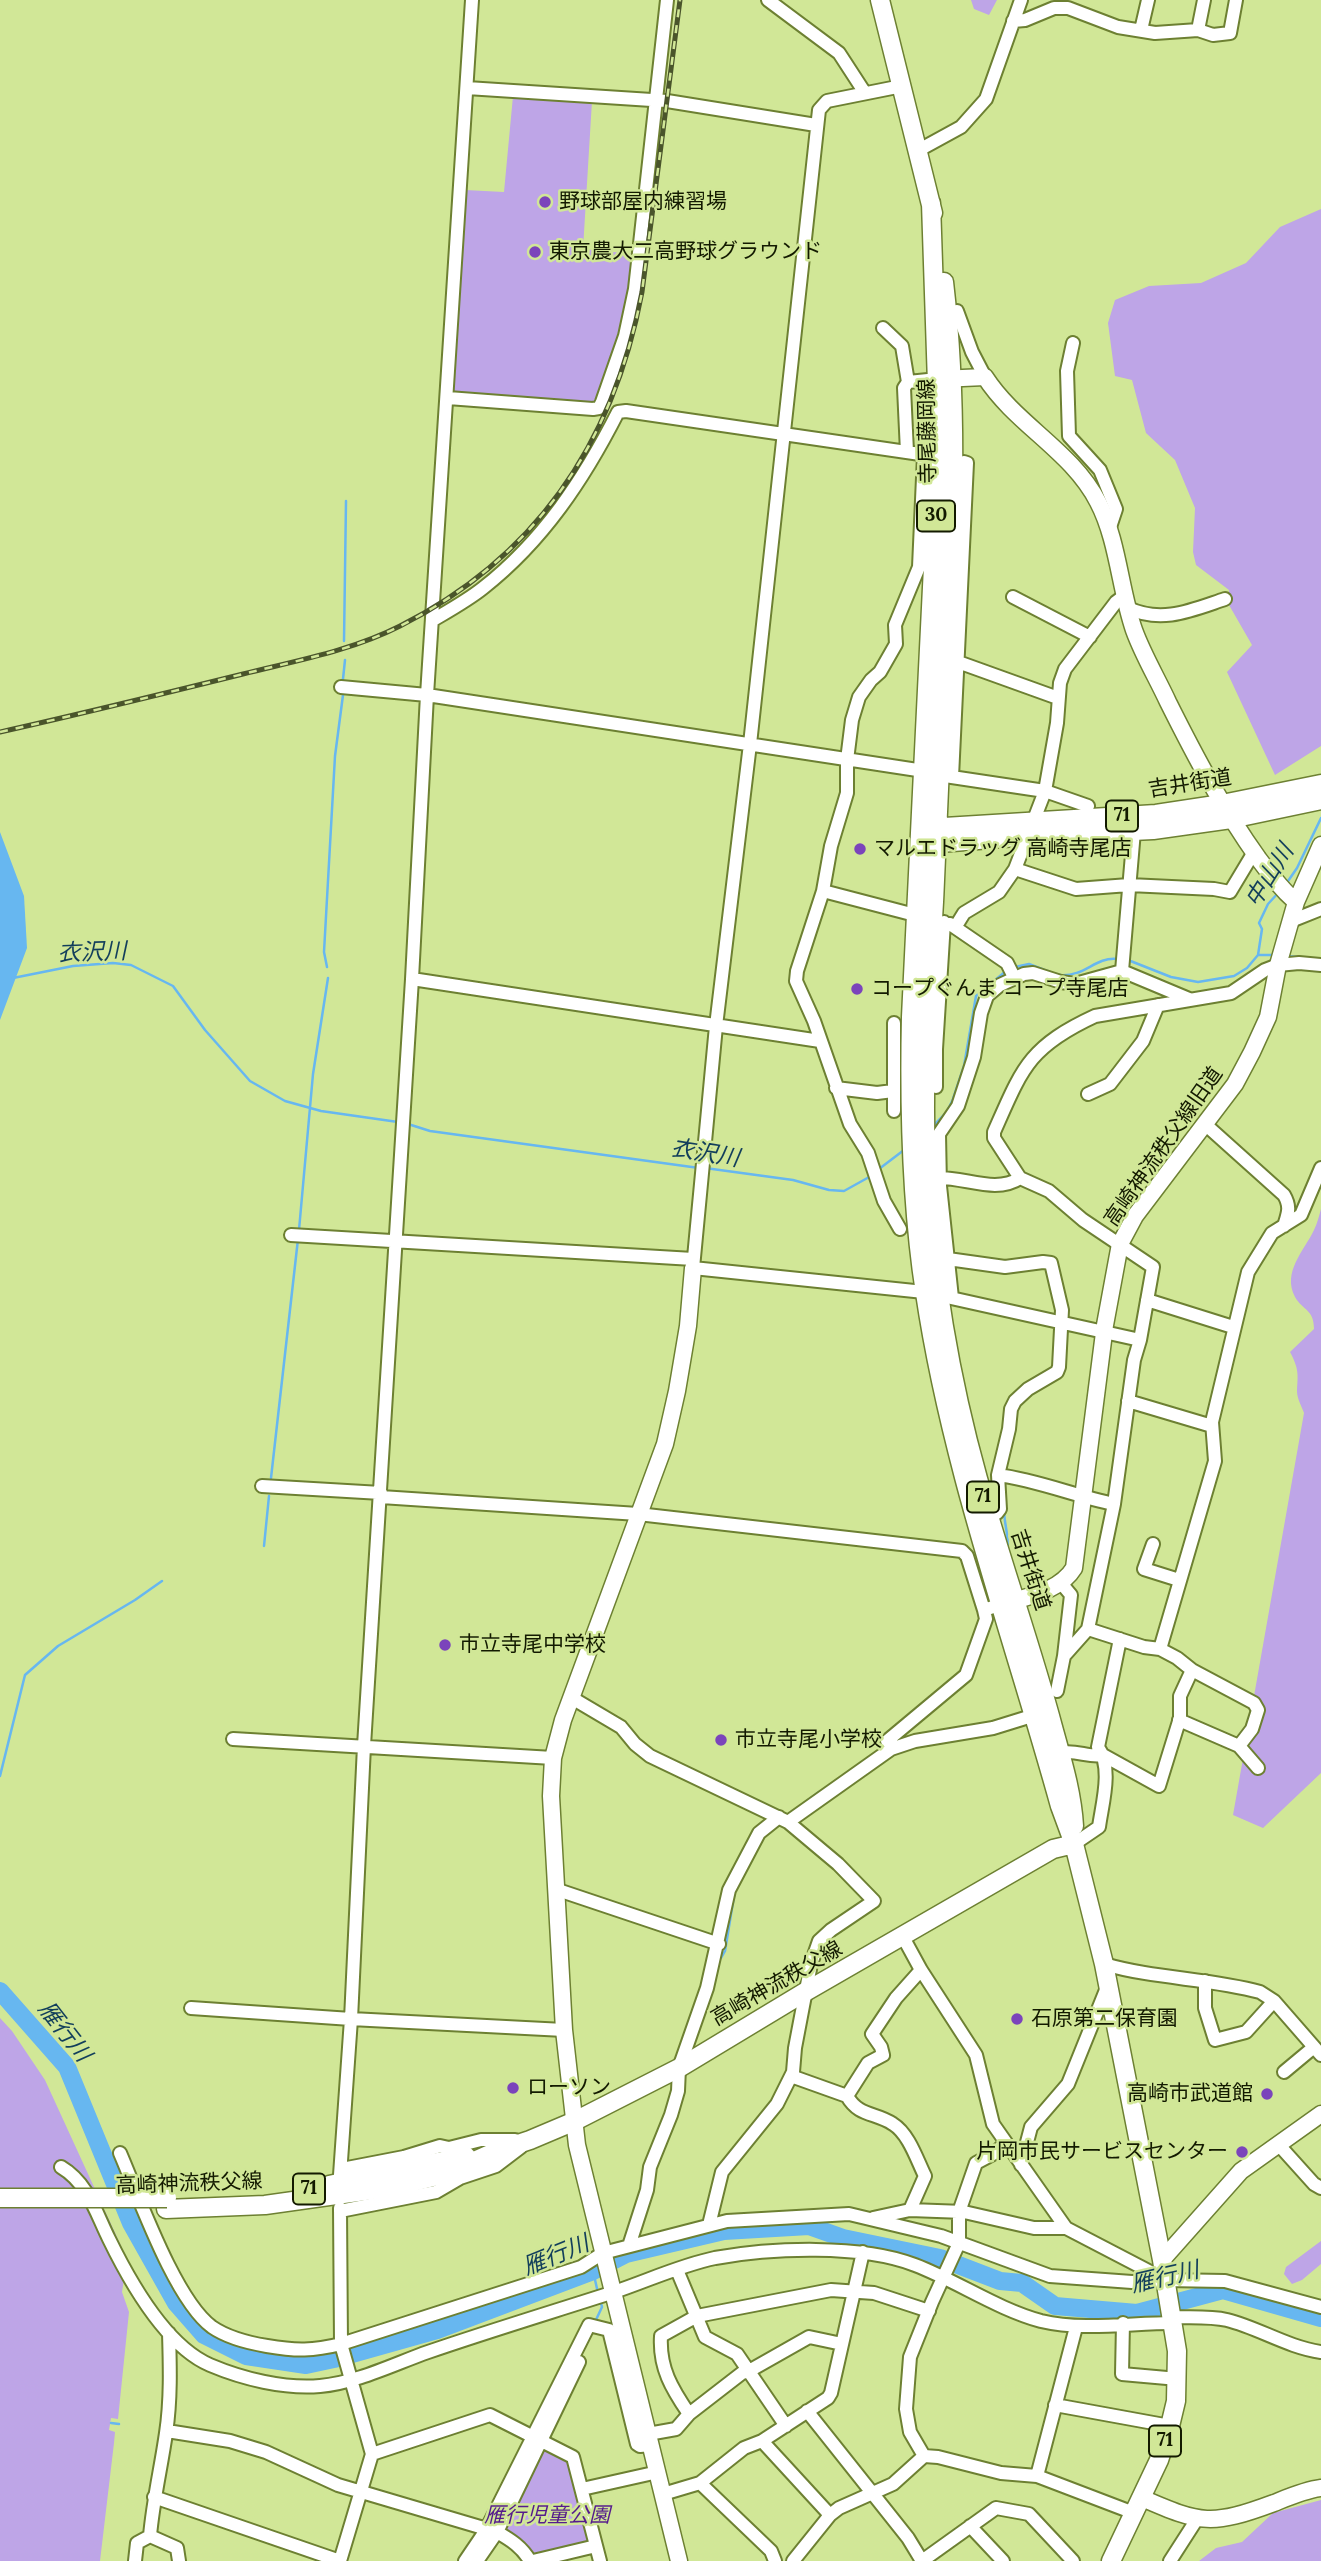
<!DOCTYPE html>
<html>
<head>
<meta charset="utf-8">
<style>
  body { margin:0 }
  canvas { display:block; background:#d1e797 }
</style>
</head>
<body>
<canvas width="1321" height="2561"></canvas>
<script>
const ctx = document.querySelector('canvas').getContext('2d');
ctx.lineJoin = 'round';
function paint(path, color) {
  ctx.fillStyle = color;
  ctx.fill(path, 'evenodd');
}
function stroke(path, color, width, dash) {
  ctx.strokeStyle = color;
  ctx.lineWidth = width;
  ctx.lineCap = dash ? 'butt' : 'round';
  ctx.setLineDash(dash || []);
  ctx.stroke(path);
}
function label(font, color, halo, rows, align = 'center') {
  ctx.font = font + ' Lora,"Noto Sans JP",serif';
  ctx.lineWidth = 5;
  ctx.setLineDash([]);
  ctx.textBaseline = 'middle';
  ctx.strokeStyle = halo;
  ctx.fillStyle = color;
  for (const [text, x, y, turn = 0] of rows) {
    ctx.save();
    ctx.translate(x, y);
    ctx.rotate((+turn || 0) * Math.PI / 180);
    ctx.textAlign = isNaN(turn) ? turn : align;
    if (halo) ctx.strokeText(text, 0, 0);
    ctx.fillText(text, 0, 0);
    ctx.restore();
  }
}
const green = new Path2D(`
  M971,0H997L989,15L974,9Z
  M513,96L592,101L583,249L633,254L630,298L619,347L596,404L451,394L465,190L504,192Z
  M1321,209V746L1275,775L1227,672L1252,645L1229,605V590L1196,565L1193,552L1195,508L1175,460L1146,433L1132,380L1115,376L1108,323L1115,300L1149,286L1201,283L1246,263L1280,227Z
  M1321,1209V1773L1263,1828L1233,1815L1304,1413C1302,1407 1297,1399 1297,1391C1298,1374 1299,1369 1290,1352L1314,1329C1314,1309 1303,1311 1295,1297C1282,1272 1304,1251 1314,1230C1317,1224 1319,1216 1321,1209Z
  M0,2018L12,2031L45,2080L127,2259L122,2292L129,2312L118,2419L111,2418L109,2430L115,2432L114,2443L100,2561H0Z
  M1321,2241V2264L1302,2280L1292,2284L1284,2274L1286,2267Z
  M545,2448L568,2460L589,2540L587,2544L536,2555L504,2530L540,2450Z
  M1321,2500V2561H1199L1216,2548L1242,2542L1273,2513Z`);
const water = new Path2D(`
  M0,832L24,896L27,948L0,1020Z`);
const stream = new Path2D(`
  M344,641L346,501
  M343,679L345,660
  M1286,884L1297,868L1321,818
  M1258,955L1262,929L1259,923L1268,904L1279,892
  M1258,955H1276
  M1286,956L1321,959
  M1128,960L1171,977L1198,982L1234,976L1247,968L1258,955
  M327,967L324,952L335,756L343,695
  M1015,967L1029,964L1052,973
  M1059,975C1086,977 1094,957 1117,959
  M13,978L73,966L113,963L131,965L173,986L205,1030L250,1081L285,1101L321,1111L398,1122
  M408,1124L430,1131L699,1168
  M933,1126L947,1112L953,1099L964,1066L976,996L1006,971
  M705,1168L793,1180L829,1190L844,1191L871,1176
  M879,1169L904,1150
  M299,1230L313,1074L328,978
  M271,1478L298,1239
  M1004,1510C1004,1524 1010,1539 1007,1552
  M264,1546L269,1496
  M0,1776L25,1675L58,1646L135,1600L162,1581
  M788,1815L819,1792
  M721,1958L725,1951L734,1896
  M593,2271L598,2293
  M595,2322L602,2307L600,2299
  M111,2423L119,2424`);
const river = new Path2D(`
  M0,1991L67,2067L131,2223L176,2303L204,2335L246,2356L306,2365L334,2359L437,2330L593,2271L626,2254L724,2231L809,2226L843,2238L940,2258L1000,2281L1022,2283L1055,2306L1137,2313L1223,2290L1321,2318`);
const street = new Path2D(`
  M768,0L839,53L865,93
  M1013,21L1025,20L1054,8H1068L1118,27L1155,33L1198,30L1213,35L1230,33L1236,0
  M1141,30L1148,0
  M1198,30L1204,0
  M902,86L827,101L819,110L750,744L716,1026L693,1268L924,1292L1140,1340
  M467,88L667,101L816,125
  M919,150L961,127L986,99L1021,0
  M957,311L972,352L985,377
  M883,328L902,346L908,382
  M1073,343L1067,371L1069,436L1100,470L1116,509L1109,530
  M448,398L593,409L599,408L602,402L625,336L635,289L667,0
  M907,452L904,388L908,382L938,379
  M1013,597L1090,637
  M1128,608C1162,624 1192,610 1225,599
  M433,620C450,610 468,600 483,588C543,541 584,479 618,412L626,411L927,455
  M958,662L1058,698
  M341,687L427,695L924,771
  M945,776L1045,791L1088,806
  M952,777L967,463L964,462
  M1015,869L1076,889L1129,885L1214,889L1230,892L1254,852
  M823,891L915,915
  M1291,921L1321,909
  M950,924L1007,963L1014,977
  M956,926L964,913L999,892L1015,869L1045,791L1057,723L1060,683L1065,669L1116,602L1124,596
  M1122,971L1134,831
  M412,979L820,1041
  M894,1023V1111
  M936,1087V1049L944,922
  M836,1088L877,1093L893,1091
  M1088,1094L1110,1084L1143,1041L1158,1005
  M1206,1125L1284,1195C1291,1207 1288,1213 1284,1226
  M938,1178C965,1177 996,1194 1020,1178
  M900,1229L884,1201L868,1153L850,1124L814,1021L796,981L797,971L823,891L831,846L847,793V760L852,720L859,697L871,680L880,672L896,644L895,625L919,567L924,455
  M291,1235L693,1259
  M948,1259L1005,1267L1043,1262L1051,1263L1062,1310L1059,1367L1057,1372L1028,1389L1015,1401L1011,1409L1009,1429L998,1475L1000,1509L997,1513L988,1516
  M952,1298L940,1186L939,1134L958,1106L974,1057L981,1013L987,996L1000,985L1024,974L1033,973L1061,982L1075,984L1122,971L1189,999
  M1147,1300L1233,1327
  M1128,1401L1212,1426
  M998,1475C1037,1480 1075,1496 1114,1504
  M262,1486L381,1493
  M381,1497L638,1514L962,1551L967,1556L984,1610L1002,1604
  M1153,1544L1144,1569L1179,1580
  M1061,1583L1071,1595L1064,1656L1088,1629
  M1160,1649L1215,1461L1212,1422L1248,1272L1272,1233L1301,1215L1321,1168
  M1192,1670L1254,1703L1258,1710L1252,1729L1239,1746
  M1057,1691L1064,1656
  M572,1698L621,1727L635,1744L650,1756L788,1822L838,1864L874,1901L831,1930L819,1941L811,1964L795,2048L793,2072L777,2104L722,2172L709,2225
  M1179,1720L1239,1746L1258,1768
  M233,1739L553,1758
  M887,1741L966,1675L986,1619L984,1610
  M1060,1753C1075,1749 1089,1758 1103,1755L1159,1786L1180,1718V1696L1192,1670L1177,1658L1160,1649L1144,1647L1088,1629L1114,1504L1134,1360L1140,1340L1153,1267L1083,1220L1049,1191L1020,1178L994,1138V1132C1022,1069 1028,1047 1095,1016L1231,993L1265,970L1278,965L1299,963L1321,965
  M788,1822L891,1749L915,1741L993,1728L1035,1715
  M1074,1844L1099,1827C1102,1804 1113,1768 1098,1747L1120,1639
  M558,1890L719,1944
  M903,1937L921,1970L976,2055L993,2124L1066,2228L1164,2279
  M1104,1964C1155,1979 1209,1978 1260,1992L1274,2001L1321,2055
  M1205,1981V2008L1215,2040L1246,2032L1274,2001
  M191,2008L351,2019L564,2030
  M1284,2072L1314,2047
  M791,2076L847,2096C859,2117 875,2112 893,2124C909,2134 917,2160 925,2176L910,2210
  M847,2096L868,2063L883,2055L881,2047L872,2034L896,1998L921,1970
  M1006,2143L993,2154L976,2163L959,2212V2243L932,2302L910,2357L906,2409L910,2432L924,2456L938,2457L1001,2473L1037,2476L1134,2513
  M1278,2144L1314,2184L1321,2188
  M120,2153C139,2197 175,2300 212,2327C228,2338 249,2343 267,2346C296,2351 313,2351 341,2344L581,2267L603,2253L727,2221L849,2214L941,2236L1050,2276L1132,2282L1165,2280L1225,2281L1321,2307
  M1021,2165L1031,2127L1068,2084L1108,1985
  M61,2167C88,2183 96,2213 109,2239C129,2280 166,2346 210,2365C243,2379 284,2389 320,2386C356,2383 394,2364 428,2352C489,2331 552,2312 614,2292C647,2281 681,2265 715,2258C771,2248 861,2244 915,2265C957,2281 997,2309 1041,2321C1083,2331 1130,2323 1173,2323
  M342,2169L404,2157L440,2146L449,2148L481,2140H515
  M340,2175L351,2019L364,1746L412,979L427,695L472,0
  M340,2211L436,2192L460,2178L496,2166L521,2147
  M873,2218L910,2210L964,2212L1034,2228H1066
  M629,2246L647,2190L650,2167L671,2115L678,2091L679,2068L707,1988L729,1890L759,1833L779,1817
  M677,2270L705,2337L737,2354L786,2426
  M1171,2317C1190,2318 1209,2316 1227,2320C1259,2328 1287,2347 1321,2352
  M1123,2323L1122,2374L1178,2379
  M842,2344L809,2337L749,2371L742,2373L689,2414C672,2389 659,2368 661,2336L697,2316L831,2290L874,2293L929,2311
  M1055,2405L1170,2426
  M807,2411L908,2538L922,2561L996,2508L1029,2514L1073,2561
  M167,2431L230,2441L266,2452L338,2485L497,2532C511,2540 522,2547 530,2561
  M648,2434L676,2429L689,2414
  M762,2441L830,2515
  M372,2454L490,2415L573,2457L600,2561
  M1037,2476L1076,2327
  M700,2483L771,2551L775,2561
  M582,2489L658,2472
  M663,2494L700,2483L744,2448L762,2441L828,2398L831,2393L863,2252
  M154,2497L340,2561
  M970,2526L1003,2561
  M150,2536C153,2501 161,2468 166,2433C171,2400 170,2366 169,2333
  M135,2561L137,2543L150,2536L177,2548L179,2561
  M340,2561L372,2454L341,2344L340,2208
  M465,2561L486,2530L589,2325L609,2330L637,2444L640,2446L651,2445
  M477,2561L497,2532L579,2362
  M533,2561L596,2546
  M793,2561L830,2515L839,2508L893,2484L924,2456
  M1170,2561L1197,2519`);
const secondary = new Path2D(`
  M940,379L985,377C1016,425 1072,451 1098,502C1118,540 1120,590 1134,630C1143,655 1157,678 1168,702C1195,756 1223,809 1258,858C1270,874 1281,889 1296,902
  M1004,1604C1029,1596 1060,1591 1074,1568L1105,1325L1120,1244L1135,1216L1235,1084L1252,1052L1268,1017L1278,965L1296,902L1321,845
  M1162,2260L1241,2171L1321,2114
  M1142,2498C1201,2524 1212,2526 1274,2503C1289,2497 1305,2490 1321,2488
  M679,2561L577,2145L564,2030L551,1796L553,1758L563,1720L665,1444L677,1391L688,1326L693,1268`);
const primary = new Path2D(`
  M880,0L933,213
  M931,203L939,444L911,1017C909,1109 911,1202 925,1293C951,1468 1013,1636 1060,1806L1074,1844L1104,1964L1162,2260L1177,2351L1176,2401L1170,2426L1159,2460L1111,2561
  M944,282C961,427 951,576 942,721C939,782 937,842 934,902C928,1005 920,1106 929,1208C938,1313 958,1416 989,1516C1010,1587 1034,1656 1053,1727C1062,1760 1072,1792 1074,1826
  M928,828L1156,814L1222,804L1321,784
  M927,844L1029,836L1153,830L1231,819L1321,800
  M329,2185L466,2156
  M166,2209L265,2205L393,2187L445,2174L497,2151L530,2140L575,2121L679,2068L805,1992L1053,1849L1074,1844`);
const rail = new Path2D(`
  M0,732C81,714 162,694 243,674C295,661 351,651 400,626C537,557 614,441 642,292L680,0`);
const primaryBridge = new Path2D(`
  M0,2198H167`);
const markers = [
  [545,202,7,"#7b44bb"],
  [535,252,7,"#7b44bb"],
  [860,849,7,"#7b44bb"],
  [857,989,7,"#7b44bb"],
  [445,1645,7,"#7b44bb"],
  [721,1740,7,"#7b44bb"],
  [1017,2019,7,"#7b44bb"],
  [513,2088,7,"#7b44bb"],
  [1267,2094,7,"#7b44bb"],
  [1242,2152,7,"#7b44bb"]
];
const shields = [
  [936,516,38],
  [1122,816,32],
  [983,1497,32],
  [309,2189,32],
  [1165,2441,32]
];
const shieldNames = [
  ["30",936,516],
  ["71",1122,816],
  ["71",983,1497],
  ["71",309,2189],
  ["71",1165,2441]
];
const poiNames = [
  ["野球部屋内練習場",559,202],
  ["東京農大二高野球グラウンド",549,252],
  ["マルエドラッグ 高崎寺尾店",874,849],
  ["コープぐんま コープ寺尾店",871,989],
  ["市立寺尾中学校",459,1645],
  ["市立寺尾小学校",735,1740],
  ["石原第二保育園",1031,2019],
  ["ローソン",527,2088],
  ["高崎市武道館",1253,2094,"right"],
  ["片岡市民サービスセンター",1228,2152,"right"]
];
const streetNames = [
  ["寺尾藤岡線",928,431,-91],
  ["吉井街道",1190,784,-9],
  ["高崎神流秩父線旧道",1164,1147,-55],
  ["吉井街道",1030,1570,72],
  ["高崎神流秩父線",777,1984,-30],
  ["高崎神流秩父線",189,2184,-2]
];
const parkNames = [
  ["雁行児童公園",547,2516]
];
const waterNames = [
  ["中山川",1270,876,-58],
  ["衣沢川",92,953,-2],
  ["衣沢川",705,1154,9],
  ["雁行川",64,2032,52],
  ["雁行川",556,2256,-22],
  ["雁行川",1165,2278,-13]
];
paint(green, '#bea5e7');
paint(water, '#67b7f0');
stroke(stream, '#67b7f0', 2.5);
stroke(river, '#67b7f0', 18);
stroke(street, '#6d8032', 16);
stroke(secondary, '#6d8032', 19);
stroke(primary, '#6d8032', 21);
stroke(street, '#fff', 12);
stroke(secondary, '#fff', 16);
stroke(primary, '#fff', 18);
stroke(rail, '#4a552b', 5);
stroke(rail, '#d1e797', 2.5, [8]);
stroke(primaryBridge, '#6d8032', 21, []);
stroke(primaryBridge, '#fff', 18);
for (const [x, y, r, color] of markers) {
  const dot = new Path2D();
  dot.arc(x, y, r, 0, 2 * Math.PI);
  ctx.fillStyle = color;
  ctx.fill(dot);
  stroke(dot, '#d1e797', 2.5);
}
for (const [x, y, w] of shields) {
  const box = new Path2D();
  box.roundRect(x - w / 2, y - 15.5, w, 31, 5);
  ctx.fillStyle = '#d1e797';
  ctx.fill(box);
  stroke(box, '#131a00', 2);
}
label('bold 19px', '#131a00', null, shieldNames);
label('21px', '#131a00', '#d1e797', poiNames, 'left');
label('21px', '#131a00', '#d1e797', streetNames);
label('italic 21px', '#551b8d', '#d1e797', parkNames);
label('italic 23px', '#123e5b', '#d1e797', waterNames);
</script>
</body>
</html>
